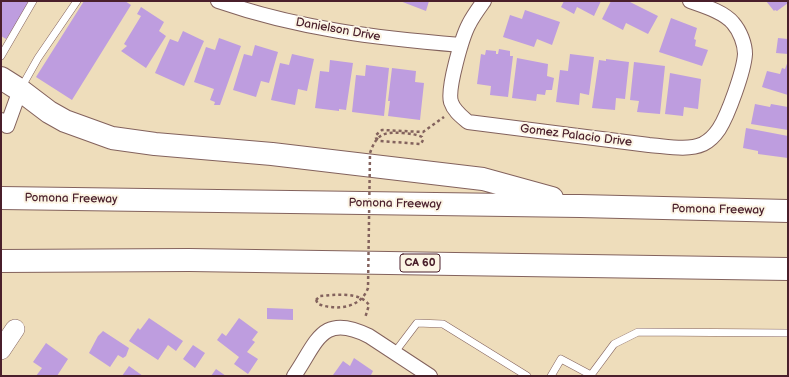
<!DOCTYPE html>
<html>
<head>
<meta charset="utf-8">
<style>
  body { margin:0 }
  #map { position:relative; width:789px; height:377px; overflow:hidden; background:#edb; font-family:"Balsamiq Sans",sans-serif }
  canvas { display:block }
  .frame { position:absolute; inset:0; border:2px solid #4a1f2b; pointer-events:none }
</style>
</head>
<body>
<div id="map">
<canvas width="789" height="377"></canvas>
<div class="frame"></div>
</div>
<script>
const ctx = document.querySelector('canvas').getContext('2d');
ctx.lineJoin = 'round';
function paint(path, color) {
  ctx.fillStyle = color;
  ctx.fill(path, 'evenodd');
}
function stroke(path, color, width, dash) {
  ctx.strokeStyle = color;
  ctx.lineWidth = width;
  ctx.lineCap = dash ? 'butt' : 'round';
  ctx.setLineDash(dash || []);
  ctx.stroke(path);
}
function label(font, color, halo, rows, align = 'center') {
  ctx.font = font + ' "Balsamiq Sans",sans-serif';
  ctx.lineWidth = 4;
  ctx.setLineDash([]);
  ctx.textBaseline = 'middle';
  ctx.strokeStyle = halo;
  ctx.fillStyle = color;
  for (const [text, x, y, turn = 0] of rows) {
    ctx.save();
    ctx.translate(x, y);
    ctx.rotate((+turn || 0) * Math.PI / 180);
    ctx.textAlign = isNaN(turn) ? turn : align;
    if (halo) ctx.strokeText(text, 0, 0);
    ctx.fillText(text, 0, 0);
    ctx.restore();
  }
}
const building = new Path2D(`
  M1,1H28L31,3L6,39L1,36Z
  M84,1H125L131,5L72,100L36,77Z
  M400,1H429L426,11Z
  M564,1H601L594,16L577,7L574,14L561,7Z
  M611,1H628L658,16L648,34L626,23L623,30L602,19Z
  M766,1H788V3L777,11L775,10L774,11Z
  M141,7L164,22L159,31L166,36L146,68L121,51L127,46L124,44L141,16L137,14Z
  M525,10L560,22L552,45L537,39L534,47L503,37L510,15L522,19Z
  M671,18L697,28L694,39L696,40L695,46L708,50L702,66L659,52Z
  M183,31L204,41L184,86L155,73L170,39L178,42Z
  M219,38L241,46L220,105H214L215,102L210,100L214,89L194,82L206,47L215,50Z
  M778,38L788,39V54L776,53Z
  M255,45L278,52L269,83L261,81L256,97L233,90L244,54L252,56Z
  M499,49L510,51V56H513L508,97L490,95L491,86L477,84L481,54L485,55L486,50L496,51V54H498Z
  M292,54L314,59L307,91L298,89L295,105L271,100L280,63L289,65Z
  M570,54L594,57L589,95L580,93L579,105L556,102L560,70L568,71Z
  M517,58L548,64L547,76L554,78L552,90H546L545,95L537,94L536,101L512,98Z
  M606,59L629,62L625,99L616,98L615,110L592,108L599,60L606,61Z
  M330,60L353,63L346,110L339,109V111L315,108L320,71L329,72Z
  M788,61V95L762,87L767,71L780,74L782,68L785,69Z
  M634,62L665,66L660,114L637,112L639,101L630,100Z
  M366,65L389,68L384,116L352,112L356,75L365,76Z
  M392,68L416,71L415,82L424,83L420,120L388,116L390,101H388Z
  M670,73L701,79L698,109L684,107L683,116L665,114Z
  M755,104L770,107L771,104L788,107V130L751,124Z
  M746,128L788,136V158L758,154V151L743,148Z
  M267,308L293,309V320L267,319Z
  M149,318L183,341L176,351L168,345L158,360L129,341L138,328L140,330Z
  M239,318L258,332L252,340L255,342L247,352L258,359L248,374L234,364L239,357L217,340L222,333L226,336Z
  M103,331L129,348L126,356L123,358L118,355L110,367L89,353L98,336Z
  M46,343L68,359L57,376H36L42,368L33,362Z
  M193,345L205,353L195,368L183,359Z
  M354,358L373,371L371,375L373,376H335L333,375L343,361L350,366Z
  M129,366L143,376H122Z
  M216,369L226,376H211Z`);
const path = new Path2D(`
  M423,140L421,144L380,141L376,138V135L382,130L423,132L444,117
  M316,300L320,296C334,295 360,291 369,305L365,318`);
const lane = new Path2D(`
  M1,56L33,1
  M21,88L38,58L77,1
  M395,352L417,323L443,324L527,376
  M551,376L561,359L591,375L614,344L638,332L788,333`);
const street = new Path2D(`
  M218,1C299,29 376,38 461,45
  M484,1C479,8 473,16 469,24C462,37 447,89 451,102C454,111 461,116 468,122L649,145C665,146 688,151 703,144C709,141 715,135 719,129C728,115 744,71 745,54C745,44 740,31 733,23C724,12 704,6 690,1
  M1,120L7,126L20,90
  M294,376C317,343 321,312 369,336L430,376`);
const secondary = new Path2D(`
  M1,350L15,329`);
const primary = new Path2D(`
  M1,78L20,90`);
const highway = new Path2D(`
  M20,90L49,112L65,121L112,138L155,144L272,154L483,179L552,198
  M1,198L580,206L788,211
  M1,261L189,260L788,269`);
const pathBridge = new Path2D(`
  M316,300L318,304C337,311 361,308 368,288L370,153C377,133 384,132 403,133C410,134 416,134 422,137L423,140`);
const shields = [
  [420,263,40]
];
const shieldNames = [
  ["CA 60",420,263]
];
const streetNames = [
  ["Danielson Drive",338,30,10],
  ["Gomez Palacio Drive",576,136,7],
  ["Pomona Freeway",71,199,1],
  ["Pomona Freeway",395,204,1],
  ["Pomona Freeway",718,210,1]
];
paint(building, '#be9ddf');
stroke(lane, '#83625d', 8);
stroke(street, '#83625d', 16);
stroke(secondary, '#83625d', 20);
stroke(primary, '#83625d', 24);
stroke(highway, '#83625d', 24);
stroke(path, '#83625d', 2.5, [3, 3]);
stroke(lane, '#fff', 7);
stroke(street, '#fff', 14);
stroke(secondary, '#fff', 19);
stroke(primary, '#fff', 22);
stroke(highway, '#fff', 22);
stroke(pathBridge, '#83625d', 2.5, [3, 3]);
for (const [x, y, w] of shields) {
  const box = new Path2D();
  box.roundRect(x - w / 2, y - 9, w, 18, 3);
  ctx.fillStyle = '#fcf5e5';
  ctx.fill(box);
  stroke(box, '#4a1f2b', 1);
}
label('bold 11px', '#4a1f2b', null, shieldNames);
label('12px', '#4a1f2b', '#fcf5e5', streetNames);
</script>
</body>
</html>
